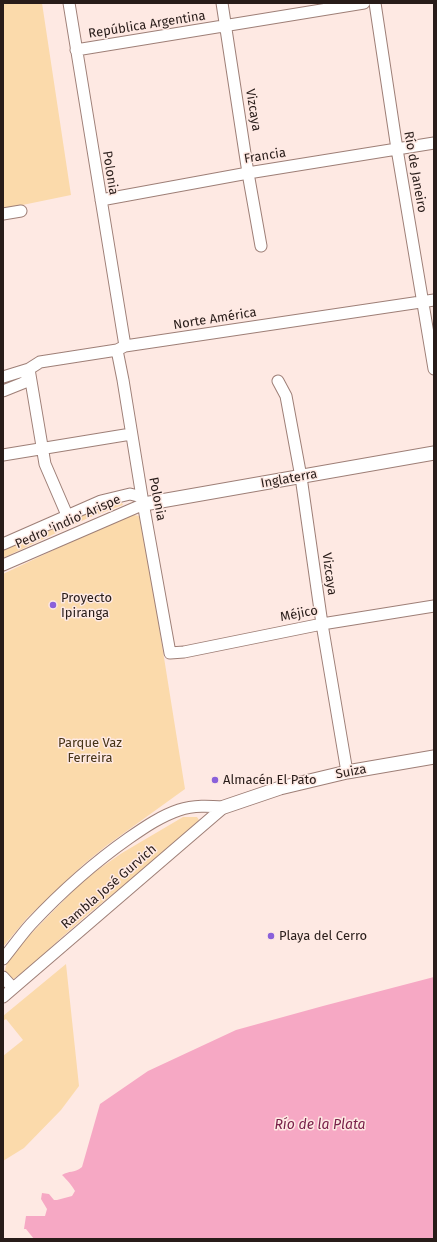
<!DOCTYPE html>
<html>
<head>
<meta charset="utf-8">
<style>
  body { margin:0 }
  #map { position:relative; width:437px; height:1242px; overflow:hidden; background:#fee9e3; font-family:"Fira Sans",sans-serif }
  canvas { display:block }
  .frame { position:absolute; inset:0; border:4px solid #281c19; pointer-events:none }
</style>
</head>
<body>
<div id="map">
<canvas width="437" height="1242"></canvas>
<div class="frame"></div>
</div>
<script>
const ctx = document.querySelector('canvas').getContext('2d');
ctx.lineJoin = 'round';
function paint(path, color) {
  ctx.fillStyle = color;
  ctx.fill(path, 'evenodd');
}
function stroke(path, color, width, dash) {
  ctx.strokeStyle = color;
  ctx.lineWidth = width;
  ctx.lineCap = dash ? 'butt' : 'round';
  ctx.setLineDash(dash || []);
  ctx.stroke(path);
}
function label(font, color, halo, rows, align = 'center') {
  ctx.font = font + ' "Fira Sans",sans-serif';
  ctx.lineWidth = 3;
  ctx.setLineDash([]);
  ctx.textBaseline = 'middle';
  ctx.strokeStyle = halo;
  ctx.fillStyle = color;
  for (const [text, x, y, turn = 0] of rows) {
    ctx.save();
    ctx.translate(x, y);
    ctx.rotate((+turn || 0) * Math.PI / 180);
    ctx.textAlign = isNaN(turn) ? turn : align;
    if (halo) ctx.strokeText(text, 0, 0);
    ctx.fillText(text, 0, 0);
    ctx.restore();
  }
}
const green = new Path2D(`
  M3,3H42L71,195L3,209Z
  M115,503H122L123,505L88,518L3,558V548L91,509Z
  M134,515L139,516L142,520L185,789L106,846L84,864L27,918L3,947V574L98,529L127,517Z
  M183,817H197L199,820L171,847L87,915L61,938L27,970L13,979L8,978L5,970L7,962L16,949L78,886L96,871L122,853Z
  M66,964L79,1086L61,1110L24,1148L3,1161V1056L23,1040L6,1019L3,1021V1016Z`);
const water = new Path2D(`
  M434,977V1239H34L26,1229H24L26,1216H45L47,1209L41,1199L42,1193L49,1194L54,1200H57L72,1196L75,1191C71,1184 67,1180 62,1175C70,1170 73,1174 82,1167L100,1104L148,1071L236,1030L323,1006Z`);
const minor = new Path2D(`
  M69,3L125,346
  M222,3L248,173L261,246
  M375,3L397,149L434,369
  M76,50L364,3
  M101,200L248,173L434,143
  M3,214L21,211
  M117,350L123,380L142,497L170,653L184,652L322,624L434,606
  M29,369L45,464L67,515
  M3,377L29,369L40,362L117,350L125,346L434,300
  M278,381L286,396L301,477L322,624L347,772
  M3,391L23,383L30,378
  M3,455L131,434
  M3,544L101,501L130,494L142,497
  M3,565L144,504
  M3,959C12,948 21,935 31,924C62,891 92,864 129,838C145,827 161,816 179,810C194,805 209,806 224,807
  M3,977L13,988
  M3,997L224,807`);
const tertiary = new Path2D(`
  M144,504L434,453
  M224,807L280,788L347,772L434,757`);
const markers = [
  [53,605,4,"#8a60da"],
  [215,780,4,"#8a60da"],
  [271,936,4,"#8a60da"]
];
const streetNames = [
  ["República Argentina",147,25,-9],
  ["Vizcaya",253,110,81],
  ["Francia",265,156,-9],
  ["Río de Janeiro",415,172,80],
  ["Polonia",110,173,81],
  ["Norte América",215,319,-9],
  ["Inglaterra",289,479,-10],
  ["Polonia",157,499,79],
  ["Pedro 'indio' Arispe",68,522,-24],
  ["Vizcaya",329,574,82],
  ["Méjico",299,614,-11],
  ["Suiza",351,772,-11],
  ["Rambla José Gurvich",109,887,-41]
];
const poiNames = [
  ["Proyecto",61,598],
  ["Ipiranga",61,613],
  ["Almacén El Pato",223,780],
  ["Playa del Cerro",279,936]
];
const parkNames = [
  ["Parque Vaz",90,743],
  ["Ferreira",90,758]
];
const waterNames = [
  ["Río de la Plata",320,1125]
];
paint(green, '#fbdaab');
paint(water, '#f6a8c4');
stroke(minor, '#9e7f77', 13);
stroke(tertiary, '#9e7f77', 15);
stroke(minor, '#fff', 11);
stroke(tertiary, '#fff', 13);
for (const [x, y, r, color] of markers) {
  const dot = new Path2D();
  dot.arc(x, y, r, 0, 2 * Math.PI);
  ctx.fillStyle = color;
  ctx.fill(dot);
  stroke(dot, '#fee9e3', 1.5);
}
label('13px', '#281c19', '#fee9e3', streetNames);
label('13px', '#281c19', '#fee9e3', poiNames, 'left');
label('13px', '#463316', '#fee9e3', parkNames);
label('italic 14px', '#7a214a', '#fee9e3', waterNames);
</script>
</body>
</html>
